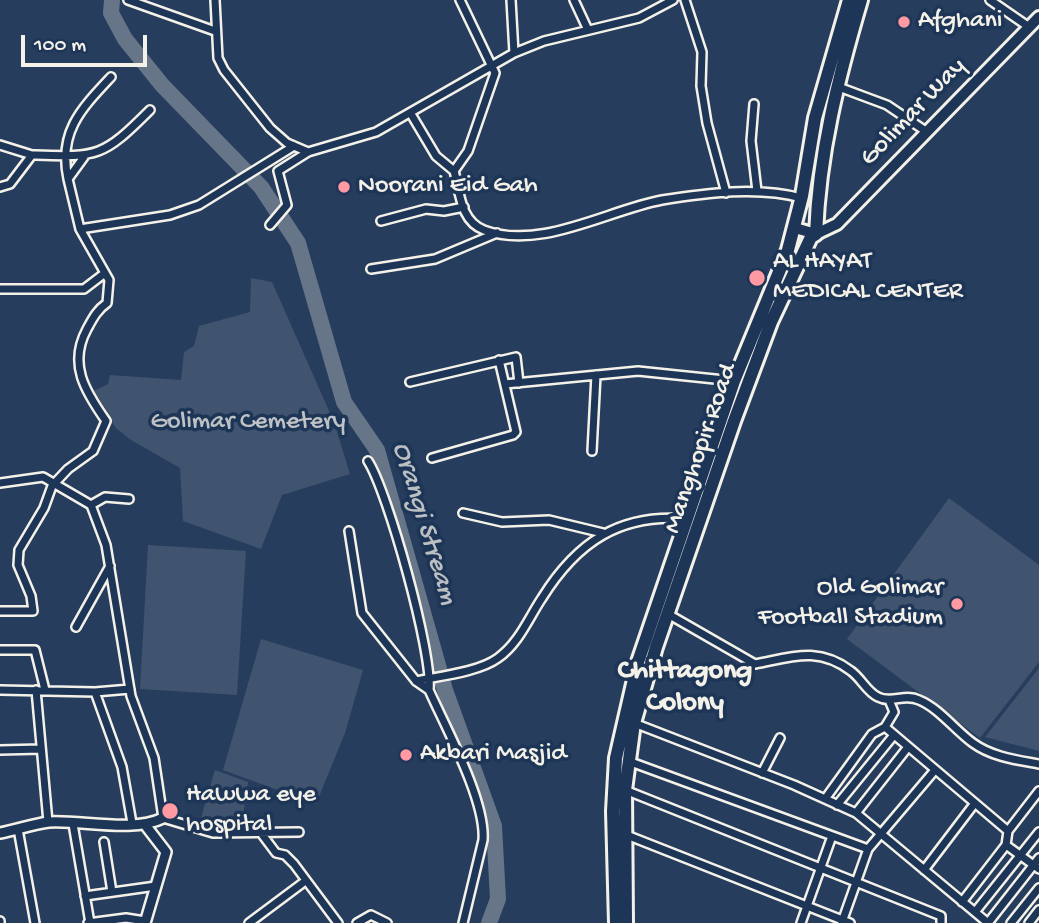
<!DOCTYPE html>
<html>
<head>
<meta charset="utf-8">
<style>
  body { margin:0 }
  #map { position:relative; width:1039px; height:923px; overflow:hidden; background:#263d5d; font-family:"Gochi Hand",sans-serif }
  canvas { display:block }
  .scale { position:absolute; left:21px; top:35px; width:126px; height:32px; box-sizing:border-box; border:4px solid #f4f1e8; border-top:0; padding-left:9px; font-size:21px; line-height:24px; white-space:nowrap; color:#f4f1e8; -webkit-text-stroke:5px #1d3557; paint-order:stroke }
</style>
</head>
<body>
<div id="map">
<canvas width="1039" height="923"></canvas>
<div class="scale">100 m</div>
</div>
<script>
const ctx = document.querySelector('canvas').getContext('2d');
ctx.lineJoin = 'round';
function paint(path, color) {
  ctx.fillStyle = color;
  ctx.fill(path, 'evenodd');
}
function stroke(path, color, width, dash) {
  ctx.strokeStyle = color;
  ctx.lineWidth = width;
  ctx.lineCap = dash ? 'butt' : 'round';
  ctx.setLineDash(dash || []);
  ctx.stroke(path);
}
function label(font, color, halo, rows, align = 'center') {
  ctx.font = font + ' "Gochi Hand",sans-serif';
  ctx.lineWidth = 7;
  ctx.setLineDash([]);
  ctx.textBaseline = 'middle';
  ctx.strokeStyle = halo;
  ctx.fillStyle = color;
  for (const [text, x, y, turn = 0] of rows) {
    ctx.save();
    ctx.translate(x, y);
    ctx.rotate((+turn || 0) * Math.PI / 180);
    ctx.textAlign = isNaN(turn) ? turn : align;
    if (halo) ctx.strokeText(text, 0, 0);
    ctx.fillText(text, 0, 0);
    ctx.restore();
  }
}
const green = new Path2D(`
  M251,278L272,282L334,422L350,474L282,495L261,549L183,521L180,468L131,440L116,428L92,392L108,384L110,375L181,380L184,352L194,346L199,326L250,312Z
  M949,498L1039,565V662L980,738L847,639Z
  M148,545L246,551L237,695L140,689Z
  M261,639L363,670L345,733L316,804L223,770Z
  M1039,668V751L985,737Z
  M215,770L248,782L241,828L200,821Z`);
const river = new Path2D(`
  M112,0L111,13L125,39L162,85L261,187L298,243L344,402L377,450L445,690L494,826L498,899L489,923`);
const minor = new Path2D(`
  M128,0L215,31
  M215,0L218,58L224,70L270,128L287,143L308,152
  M460,0L495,73L468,151L454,171C460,192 460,221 484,230C540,251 608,210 662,200C706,193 758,186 801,198
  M511,0L514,53
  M574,0L588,30
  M685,0L702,52L701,86L707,123L726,193
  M990,0L1029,27
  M836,86L887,105L927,132
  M754,104L751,141L757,191
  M411,114L436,156L454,171
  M0,145L32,155
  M68,179C58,132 81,109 111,77
  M0,187L10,184L32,155C98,157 102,158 150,110
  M381,221L426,209L444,211L464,207
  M270,225L287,205L278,171L308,152L376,132L514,53L544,41L639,18L673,0
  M80,229L170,215L199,205L294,146
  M371,269L435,259L497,233
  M0,289H84L105,273
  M410,382L516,357L519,383
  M505,384L638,371L734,381
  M592,451L596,375
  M432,458L513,435L516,432L499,360
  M368,461C388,492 433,654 429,690
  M0,483L43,477L91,505L106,545L131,696L154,758L163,818L213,833L299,832
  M91,505L105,497L129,499
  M463,513L502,522L549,520L603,533
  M349,531L362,613L416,681L429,690C446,728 486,801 483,840L463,923
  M0,611H33L31,596L18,565L19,550L44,508L52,486L68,469L93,451L106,421C85,391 68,364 87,329C93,318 97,310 107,303L109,280L80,229L68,179L84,157
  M668,614L755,664C792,657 818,646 851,671C861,678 867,692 878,697C891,704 905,693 919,700C939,708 956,731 973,743C992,757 1017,760 1039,764
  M76,627L110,566
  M0,650H35L45,690
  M416,681C440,676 479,672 498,658C519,643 528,619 542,598C577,542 620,513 687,519
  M0,690L95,692L122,767L132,823
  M36,690L48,822
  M95,692L130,689
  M889,700L894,712L885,727L1008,831
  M634,723L794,785L856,813L988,923
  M0,750L41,749
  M628,761L868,849
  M762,773L780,738
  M625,790L941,916V923
  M1039,791L1008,831L1006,845L1039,869
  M825,799L872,734L885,727
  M837,805L894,735
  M856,813L908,747
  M73,824L90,923
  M18,829L35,923
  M261,833L276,853L285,855L294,864L338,923
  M624,834L850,923
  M104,842L112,892
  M924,870L975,803
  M85,896L156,886
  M962,902L1006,845
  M975,912L1039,832
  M0,921V923
  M842,922L868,849L935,770
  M88,923L126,918L145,921
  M249,923L304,882
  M357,923L371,915L387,923
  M801,923L832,836
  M988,923L1039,858
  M1011,923L1039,888
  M1029,923L1039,910`);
const tertiary = new Path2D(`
  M0,833C16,830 33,824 49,822C83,820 133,833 163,818
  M145,923L166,852L146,826`);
const secondary = new Path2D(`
  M795,228L816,234L837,224L1039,17`);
const primary = new Path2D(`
  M616,923L613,811L616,758L638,662L734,381L788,250L802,196L815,118L849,0
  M626,923L625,790L634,723L656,647L734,421L771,322L811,237L816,234C819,153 838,78 861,0`);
const markers = [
  [904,22,7,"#ff9aa2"],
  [344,187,7,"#ff9aa2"],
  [757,278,9,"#ff9aa2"],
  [957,604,7,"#ff9aa2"],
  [406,755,7,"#ff9aa2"],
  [170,811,9,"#ff9aa2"]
];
const poiNames = [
  ["Afghani",918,22],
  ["Noorani Eid Gah",358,187],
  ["AL HAYAT",773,263],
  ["MEDICAL CENTER",773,293],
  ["Old Golimar",943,589,"right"],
  ["Football Stadium",943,619,"right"],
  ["Akbari Masjid",420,755],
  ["Hawwa eye",186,796],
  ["hospital",186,826]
];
const streetNames = [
  ["Golimar Way",914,113,-46],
  ["Manghopir Road",702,449,-71]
];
const parkNames = [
  ["Golimar Cemetery",248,423]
];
const waterNames = [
  ["Orangi Stream",423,524,73]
];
const neighbourhoodNames = [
  ["Chittagong",685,673],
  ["Colony",685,705]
];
paint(green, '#40546f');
stroke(river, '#677588', 16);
stroke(minor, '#f4f1e8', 12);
stroke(tertiary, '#f4f1e8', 14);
stroke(secondary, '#f4f1e8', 16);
stroke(primary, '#f4f1e8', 18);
stroke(minor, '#1d3557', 7);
stroke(tertiary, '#1d3557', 9);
stroke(secondary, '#1d3557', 10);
stroke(primary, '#1d3557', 12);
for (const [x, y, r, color] of markers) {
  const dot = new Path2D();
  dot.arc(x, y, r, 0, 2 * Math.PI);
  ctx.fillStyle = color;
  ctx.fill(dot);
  stroke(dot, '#1d3557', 2.5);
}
label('26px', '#f4f1e8', '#1d3557', poiNames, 'left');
label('26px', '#f4f1e8', '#1d3557', streetNames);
label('26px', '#bec2c4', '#1d3557', parkNames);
label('italic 28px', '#bcbfc2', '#1d3557', waterNames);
label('bold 28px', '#f4f1e8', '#1d3557', neighbourhoodNames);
</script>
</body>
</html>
